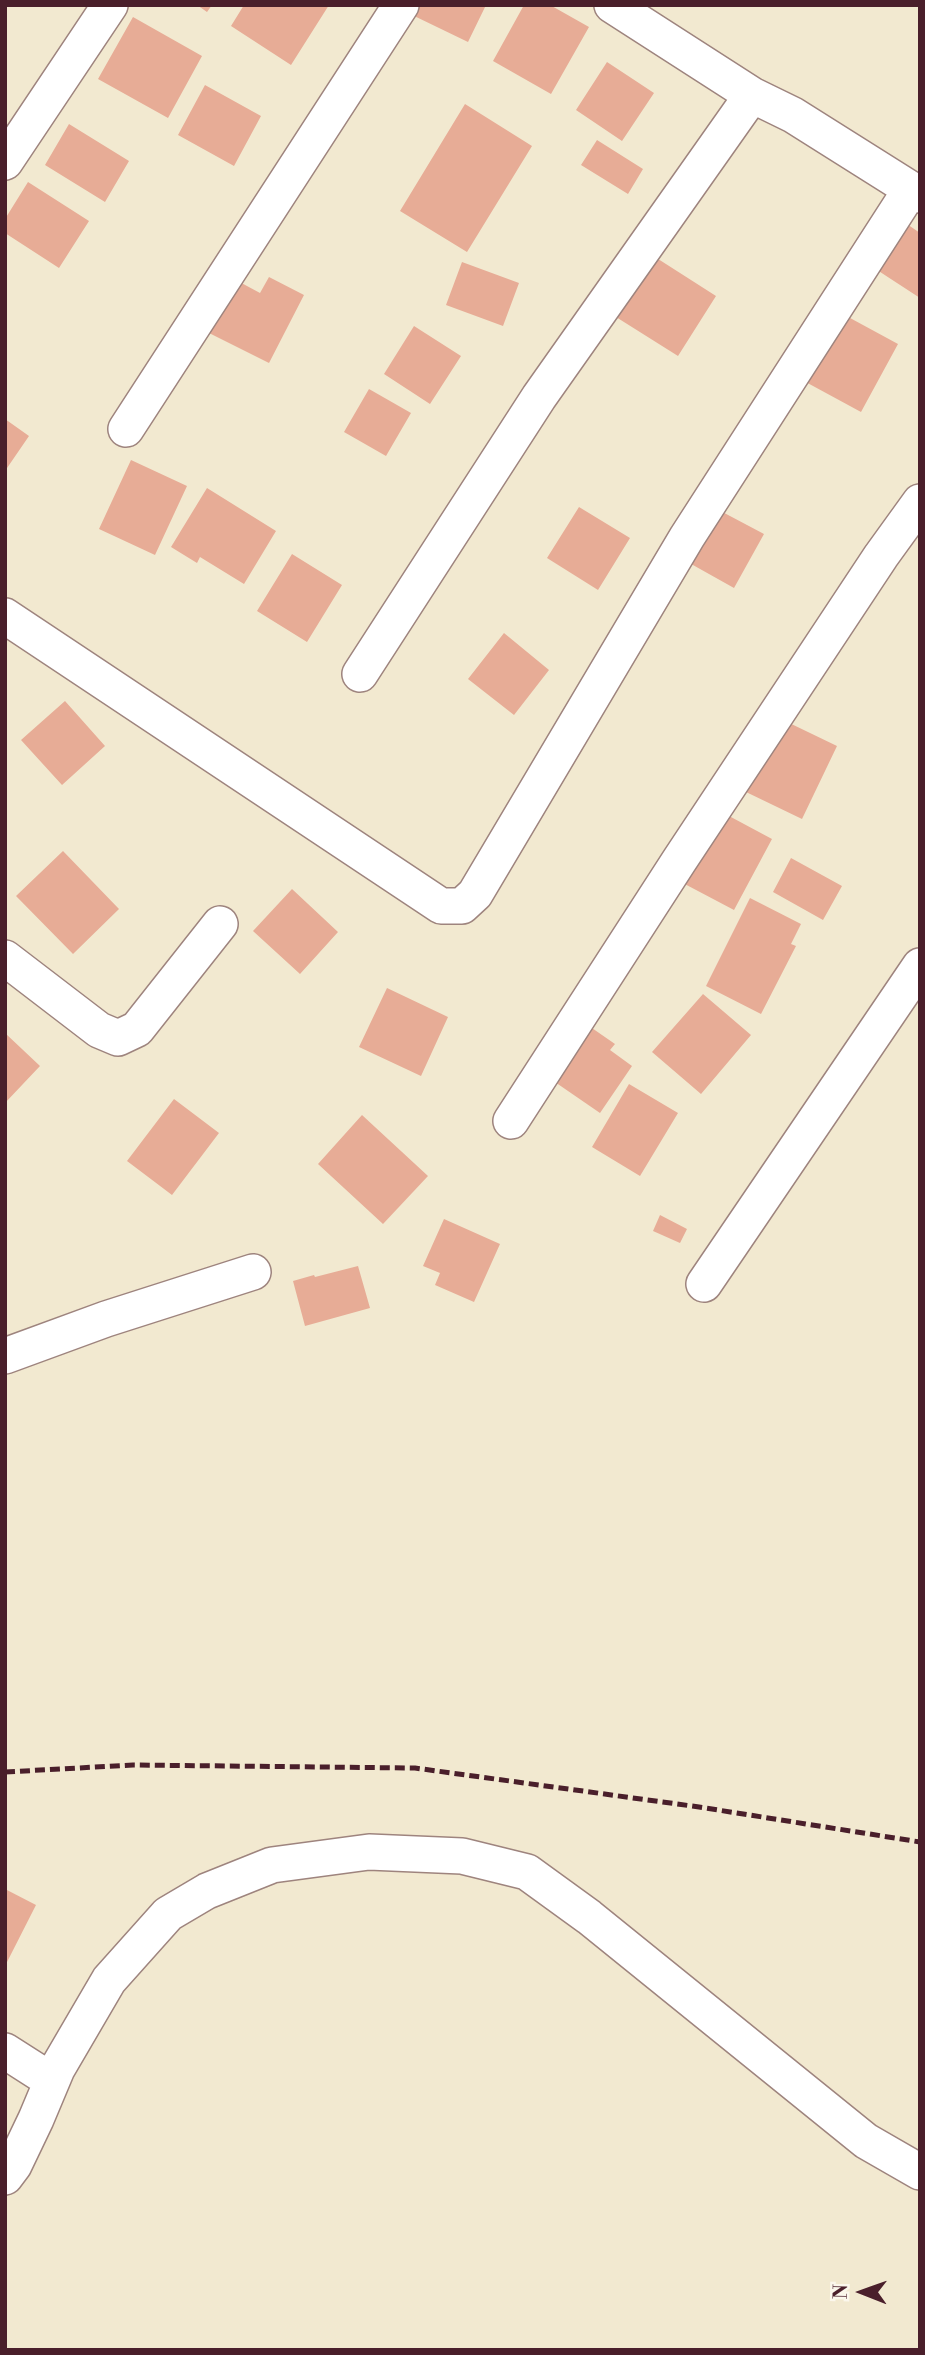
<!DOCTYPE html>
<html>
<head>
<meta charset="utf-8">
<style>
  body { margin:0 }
  #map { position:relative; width:925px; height:2355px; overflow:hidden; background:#f2e9d0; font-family:"Libre Bodoni",serif }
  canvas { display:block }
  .frame { position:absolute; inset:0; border:7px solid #4a1f2b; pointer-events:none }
  .north { position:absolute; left:827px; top:2257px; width:70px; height:70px; -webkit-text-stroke:5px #fbf7ec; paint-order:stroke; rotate:271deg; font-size:19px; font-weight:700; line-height:28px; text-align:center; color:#4a1f2b }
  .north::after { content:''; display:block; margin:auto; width:24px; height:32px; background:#4a1f2b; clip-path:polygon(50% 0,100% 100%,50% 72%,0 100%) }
</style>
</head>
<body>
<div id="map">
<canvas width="925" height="2355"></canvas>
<div class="frame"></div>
<div class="north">N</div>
</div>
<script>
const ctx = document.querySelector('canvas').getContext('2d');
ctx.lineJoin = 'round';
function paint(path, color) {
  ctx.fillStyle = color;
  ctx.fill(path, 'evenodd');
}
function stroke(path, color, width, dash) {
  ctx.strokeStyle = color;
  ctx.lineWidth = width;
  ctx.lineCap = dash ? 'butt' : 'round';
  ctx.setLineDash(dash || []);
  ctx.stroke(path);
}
const building = new Path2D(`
  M197,5H212L207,12Z
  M244,5H329L291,65L231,26Z
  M412,5H486L468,42L408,13Z
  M524,5H550L589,27L551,94L493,61Z
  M133,17L202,56L168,118L98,79Z
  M607,62L654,93L622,141L576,110Z
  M205,85L261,116L234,166L178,135Z
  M465,104L532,146L467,252L400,211Z
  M69,124L129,161L105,202L45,165Z
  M597,140L643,169L628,194L581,165Z
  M28,182L89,221L59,268L5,233V219Z
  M904,222L920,233V298L874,268Z
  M655,257L716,296L678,356L616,317Z
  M462,262L519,283L503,326L446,305Z
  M269,277L304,295L269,363L207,332L234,279L260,293Z
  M839,312L898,344L861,412L802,380Z
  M414,326L461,356L430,404L384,374Z
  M369,389L411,413L386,456L344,432Z
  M5,419L29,436L5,471Z
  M131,460L187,486L155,555L99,529Z
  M207,488L276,531L244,584L200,557L197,563L171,547Z
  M579,507L630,538L598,590L547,558Z
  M713,507L764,534L734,588L684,560Z
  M292,554L342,585L307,642L257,611Z
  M504,633L549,670L514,715L468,679Z
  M65,701L105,746L62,785L21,740Z
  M781,719L837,746L802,819L746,792Z
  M716,809L772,839L734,910L679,881Z
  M63,851L119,909L73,954L16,896Z
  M791,858L842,886L823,920L773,892Z
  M292,889L338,932L300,974L253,931Z
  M750,898L801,924L791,944L796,946L761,1014L706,986Z
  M387,988L448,1017L421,1076L359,1047Z
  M703,994L751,1035L701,1094L652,1052Z
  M589,1026L615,1044L610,1050L632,1066L600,1113L552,1080Z
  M5,1033L40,1066L5,1103Z
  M629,1084L678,1113L640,1176L592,1147Z
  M174,1099L219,1133L172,1195L127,1161Z
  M362,1115L428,1176L383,1224L318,1164Z
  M660,1215L687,1229L680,1243L653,1231Z
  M444,1219L500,1244L474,1302L435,1285L440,1273L423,1266Z
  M358,1266L370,1308L305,1326L293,1281L314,1275L315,1277Z
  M5,1889L36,1905L5,1966Z`);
const street = new Path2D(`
  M612,5L752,95L793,115L920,195
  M5,162L110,5
  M126,429L401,5
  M5,616L441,906H462L475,894L687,537L911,189
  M360,674L539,397L752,95
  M5,958L99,1030L118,1038L137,1029L220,924
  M511,1121L679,861L881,556L920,502
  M704,1284L920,966
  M5,1356L106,1319L253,1272
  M5,2051L52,2081
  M5,2177L14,2165L36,2119L57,2069L109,1980L168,1914L207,1891L272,1865L369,1852L462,1856L527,1872L589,1917L866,2141L920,2172`);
const rail = new Path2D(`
  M5,1772L133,1765L415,1768L699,1807L920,1842`);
paint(building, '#e7ac96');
stroke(street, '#9e847e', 38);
stroke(street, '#fff', 35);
stroke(rail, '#4a1f2b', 5, [10, 5]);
</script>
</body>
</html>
